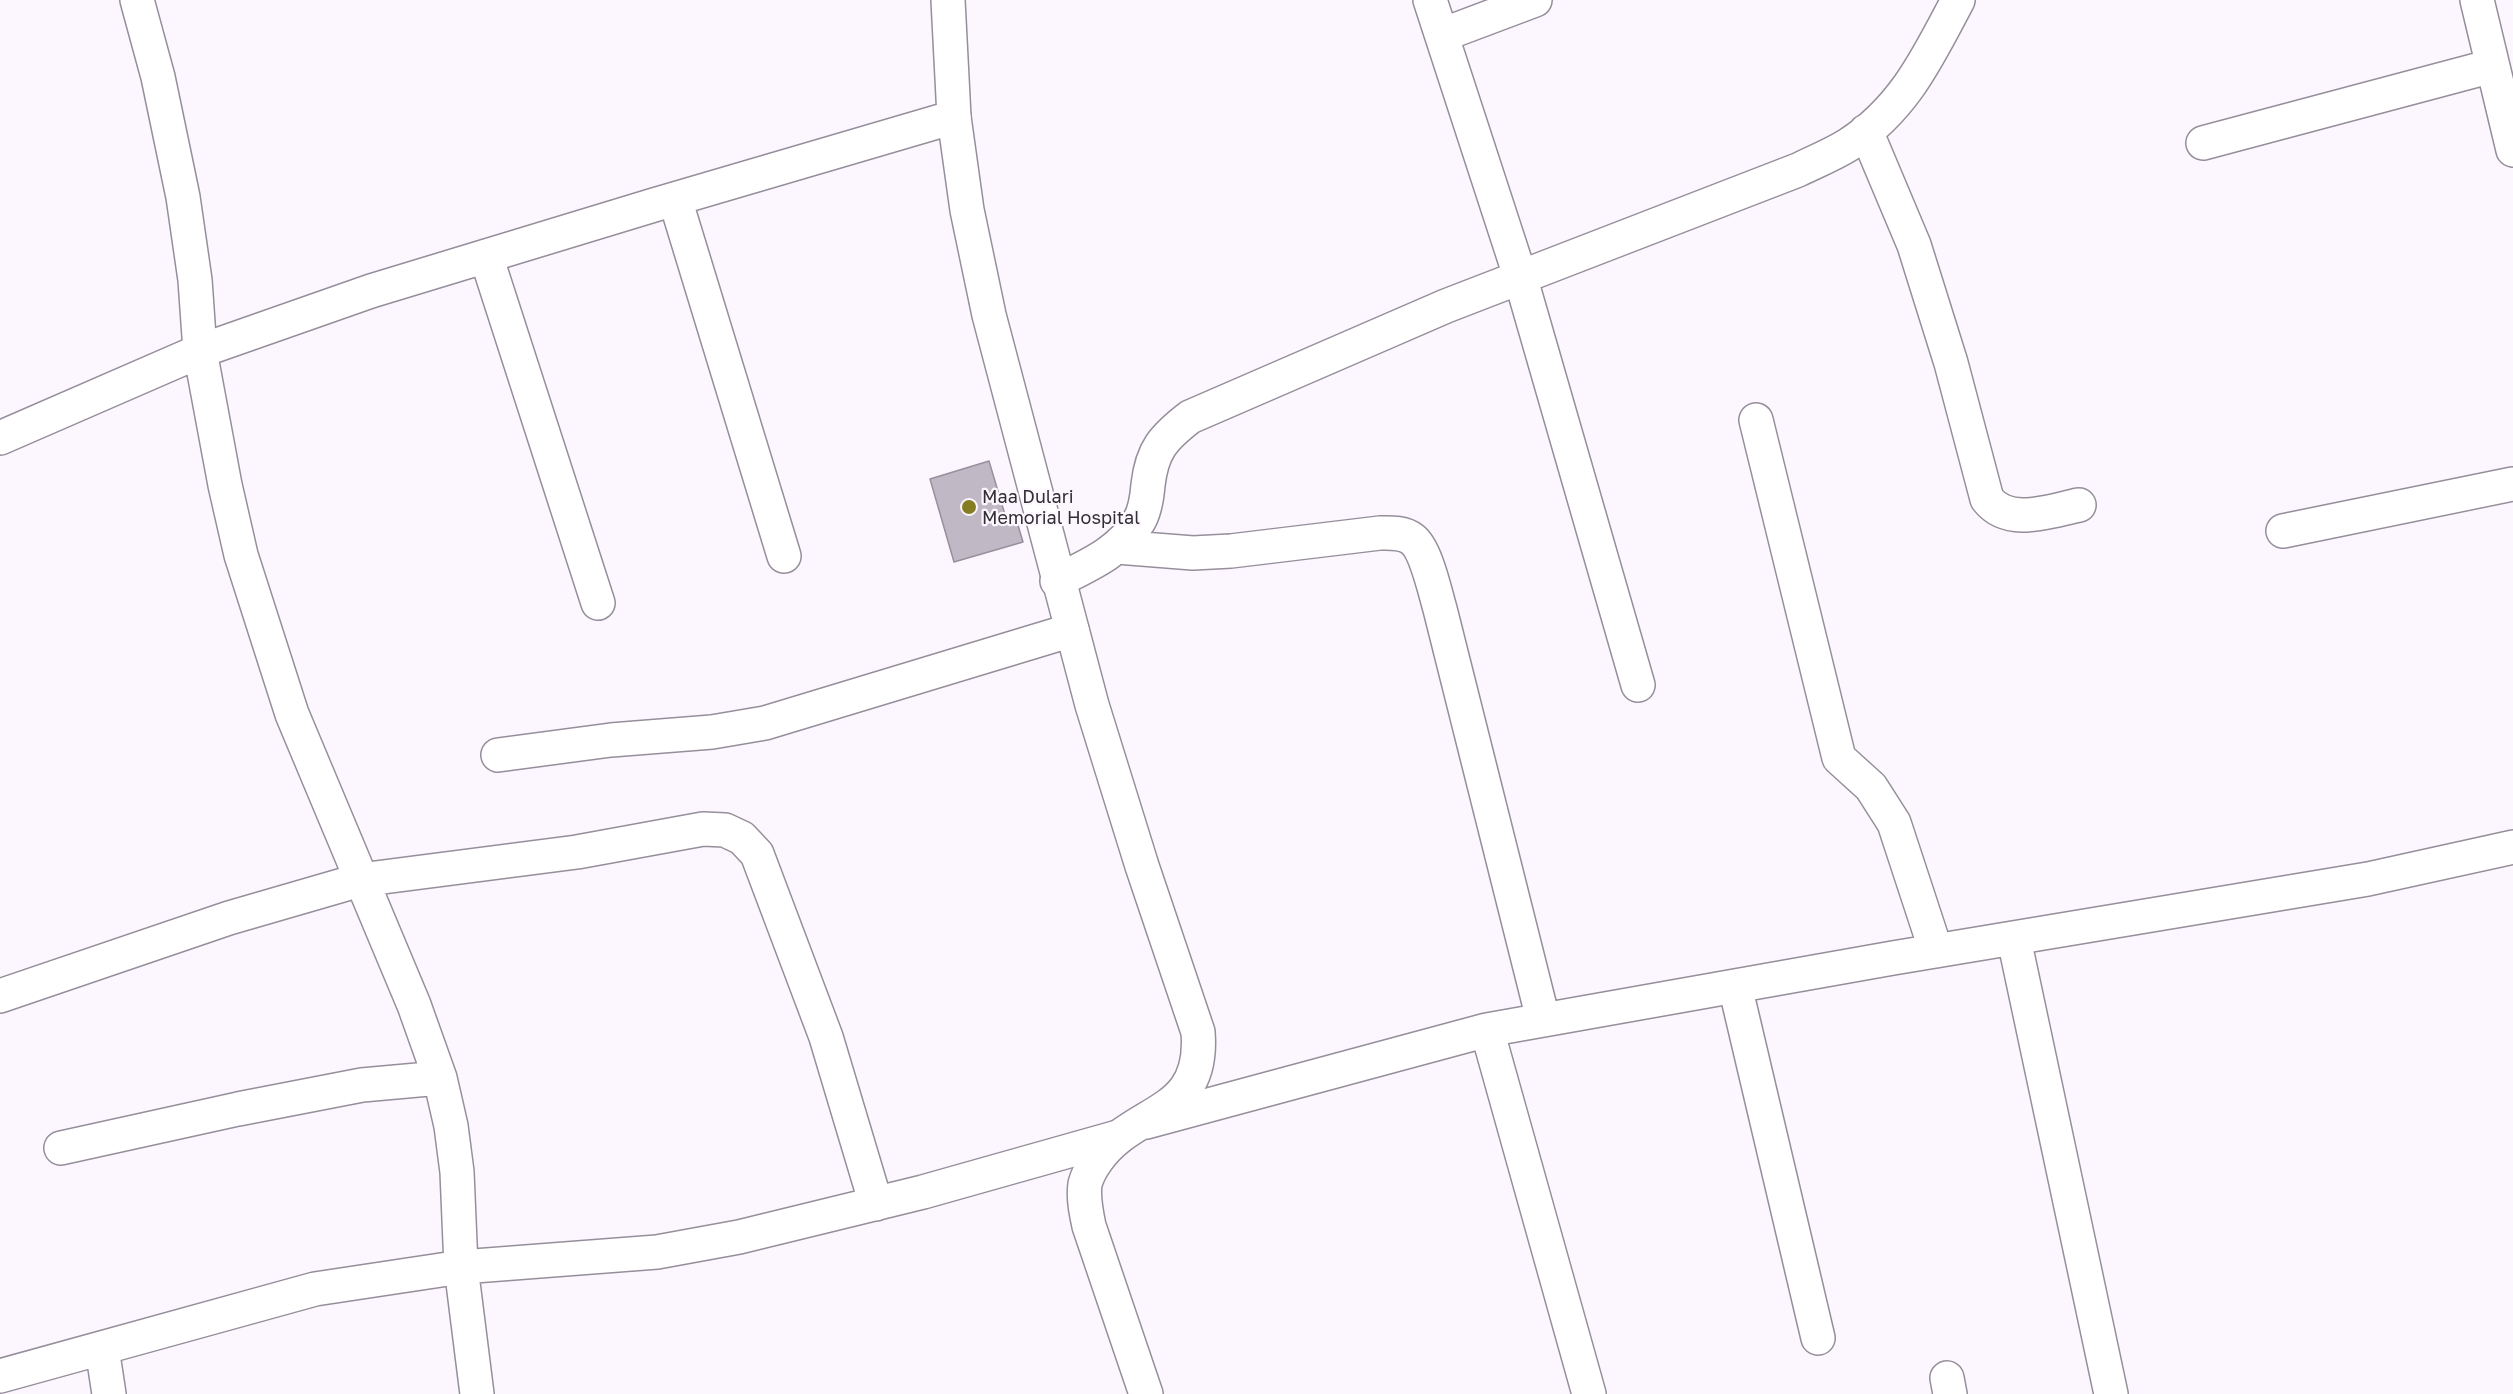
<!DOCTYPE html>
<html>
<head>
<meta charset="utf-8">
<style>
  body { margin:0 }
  canvas { display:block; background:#fcf7ff }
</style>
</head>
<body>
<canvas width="2513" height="1394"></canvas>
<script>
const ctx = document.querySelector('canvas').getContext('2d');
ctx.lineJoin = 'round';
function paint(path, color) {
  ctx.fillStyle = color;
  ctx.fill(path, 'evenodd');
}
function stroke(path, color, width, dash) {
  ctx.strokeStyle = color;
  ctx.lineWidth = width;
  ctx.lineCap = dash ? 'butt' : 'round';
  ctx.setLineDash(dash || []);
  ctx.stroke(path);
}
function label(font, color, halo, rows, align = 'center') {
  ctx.font = font + ' "Golos Text",sans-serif';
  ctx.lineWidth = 4.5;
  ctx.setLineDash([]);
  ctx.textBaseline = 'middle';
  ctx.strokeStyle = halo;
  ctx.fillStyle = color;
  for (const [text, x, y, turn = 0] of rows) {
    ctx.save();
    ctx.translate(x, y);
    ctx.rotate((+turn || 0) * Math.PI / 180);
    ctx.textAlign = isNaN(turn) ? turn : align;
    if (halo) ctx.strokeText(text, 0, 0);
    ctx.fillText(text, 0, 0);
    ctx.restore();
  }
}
const building = new Path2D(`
  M989,461L1006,518L1015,515L1023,542L954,562L930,479Z`);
const street = new Path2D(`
  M137,0L158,77L183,197L195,280L200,351L225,485L241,555L292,714L414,1005L440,1078L451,1126L457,1172L461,1267L477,1394
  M1430,0L1520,276L1638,685
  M2477,0L2513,150
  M1442,35L1535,0
  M1866,131L1914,245L1951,363L1987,499C2009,527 2049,511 2079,505
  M2203,143L2492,66
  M675,199L784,556
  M486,256L598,603
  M1756,420L1839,758L1871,787L1894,823L1936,951
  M0,438L200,351L371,291L654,205L954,117
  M2283,531L2513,484
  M1117,547L1193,553L1231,551L1380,533C1390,533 1403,532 1412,539C1426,549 1435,592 1440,609L1543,1019
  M1057,581C1089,565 1120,552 1139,521C1145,511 1147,497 1148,485C1152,450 1163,438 1190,417L1446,306L1798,170C1814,162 1832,155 1848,145C1904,109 1928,57 1958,0
  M498,755L611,740L712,732L765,723L1072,630
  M2014,939L2111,1394
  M1735,986L1818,1338
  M0,996L229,918L360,880L577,852L703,829L725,830L742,838L757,854L826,1037L876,1204
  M1487,1030L1589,1394
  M1146,1122L1487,1030L1893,958L2368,879L2513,847
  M61,1148L238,1109L362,1085L440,1078
  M102,1348L109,1394
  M0,1376L315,1289L461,1267L657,1252L739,1237L923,1192L1118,1137
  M1947,1378L1950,1394`);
const secondary = new Path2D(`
  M948,0L954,117L967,210L989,315L1092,705L1142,866L1198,1032C1205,1118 1135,1106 1097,1160C1092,1167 1087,1176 1085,1184C1083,1198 1086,1212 1089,1226L1146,1394`);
const markers = [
  [969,507,8,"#857d24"]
];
const poiNames = [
  ["Maa Dulari",982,497],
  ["Memorial Hospital",982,518]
];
paint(building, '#c1b8c5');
stroke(building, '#98909d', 1.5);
stroke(street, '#978e9b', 36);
stroke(secondary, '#978e9b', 36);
stroke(street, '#fff', 33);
stroke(secondary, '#fff', 33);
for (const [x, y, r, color] of markers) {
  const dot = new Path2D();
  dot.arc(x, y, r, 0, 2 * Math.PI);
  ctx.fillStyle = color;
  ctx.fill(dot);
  stroke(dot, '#fcf7ff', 2);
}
label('18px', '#322f34', '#fcf7ff', poiNames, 'left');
</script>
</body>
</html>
